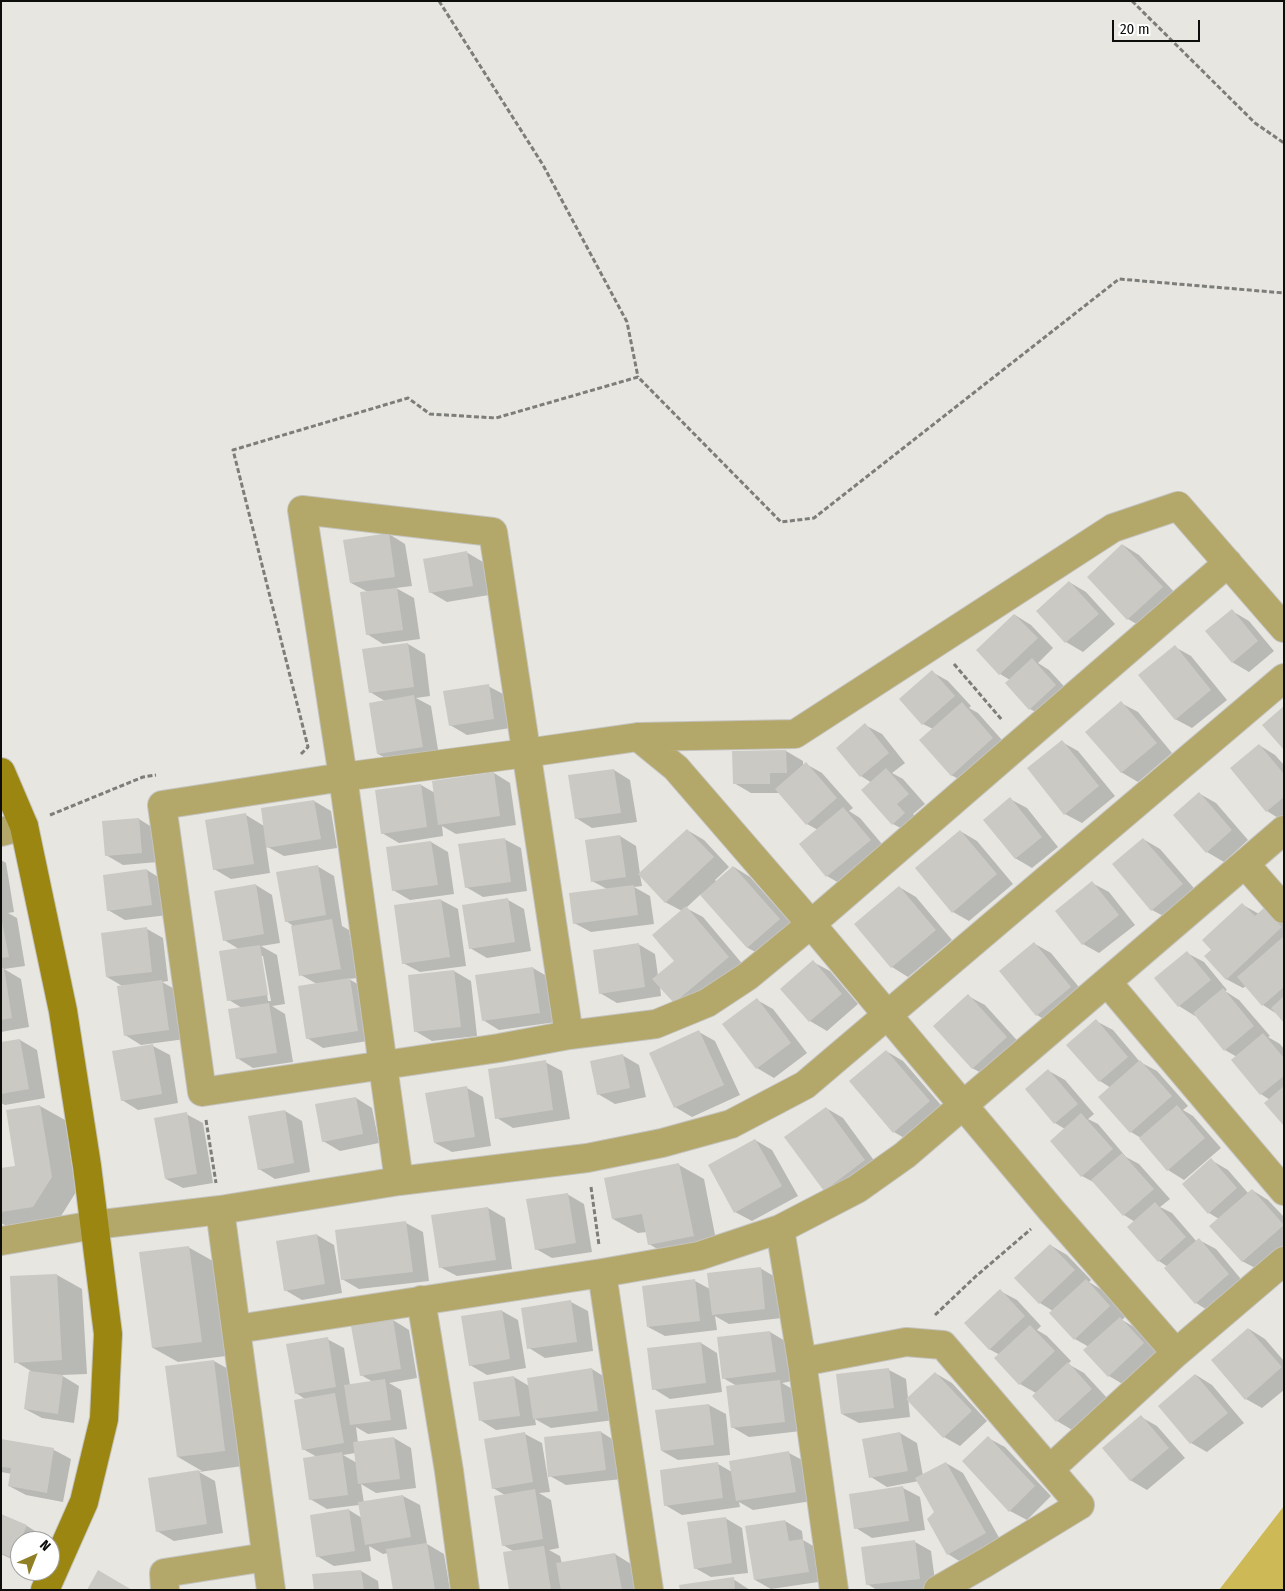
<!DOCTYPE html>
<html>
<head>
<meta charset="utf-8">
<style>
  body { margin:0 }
  #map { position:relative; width:1285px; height:1591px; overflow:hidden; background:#e7e6e1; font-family:"Fira Sans Condensed",sans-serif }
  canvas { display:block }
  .frame { position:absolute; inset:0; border:2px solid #0d0d0b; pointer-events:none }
  .north { position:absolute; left:10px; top:1531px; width:50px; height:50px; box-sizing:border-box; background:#fff; border:1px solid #9e9e9d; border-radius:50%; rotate:44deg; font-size:14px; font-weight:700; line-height:20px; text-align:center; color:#0d0d0b }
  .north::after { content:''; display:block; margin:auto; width:18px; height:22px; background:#907f25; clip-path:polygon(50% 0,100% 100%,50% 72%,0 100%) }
  .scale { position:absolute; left:1112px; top:20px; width:88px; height:22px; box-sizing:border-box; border:2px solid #0d0d0b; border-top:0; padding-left:6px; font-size:15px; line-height:18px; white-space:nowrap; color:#0d0d0b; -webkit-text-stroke:4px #fff; paint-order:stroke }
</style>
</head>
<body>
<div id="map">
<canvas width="1285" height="1591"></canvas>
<div class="frame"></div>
<div class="north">N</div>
<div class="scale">20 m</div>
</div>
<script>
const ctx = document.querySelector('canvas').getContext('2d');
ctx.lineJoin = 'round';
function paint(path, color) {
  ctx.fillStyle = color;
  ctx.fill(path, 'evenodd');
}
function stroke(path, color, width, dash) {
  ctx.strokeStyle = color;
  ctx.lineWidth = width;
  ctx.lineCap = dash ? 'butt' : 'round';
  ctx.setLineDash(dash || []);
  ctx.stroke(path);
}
const forest = new Path2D(`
  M1284,1506V1590H1219Z`);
const shadow = new Path2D(`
  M389,534L405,544L412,586L396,588L414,598L420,639L383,644L367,634L368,592L351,583Z
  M1123,545L1139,555L1179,597L1145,629L1128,619L1088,577Z
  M466,552L483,562L489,595L447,602L430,592Z
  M1069,582L1086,592L1115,624L1083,652L1066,642L1038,611Z
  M1232,611L1249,621L1274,651L1249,672L1232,662Z
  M1015,615L1031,625L1053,648L1038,663L1049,670L1072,695L1047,718L1030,709L1010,680L1000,674Z
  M408,644L425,654L430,696L416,698L431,706L439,756L395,763L378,754L385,701L370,692Z
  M1175,647L1191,656L1227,700L1192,728L1175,719Z
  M932,672L948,681L971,706L969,708L978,713L1009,748L968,784L951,775L933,729L923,724Z
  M488,686L505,695L510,728L467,735L450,725Z
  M1121,703L1138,712L1172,753L1138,782L1121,772Z
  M865,725L882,734L905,763L892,773L903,779L925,804L913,814L921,823L910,833L893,824L872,783L861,776Z
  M1062,742L1078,751L1115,796L1082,823L1065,814Z
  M1259,745L1275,755L1284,765L1283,821L1267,811Z
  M786,751L803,761V766L806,764L822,773L853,808L849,811L860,818L887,850L844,886L827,876L818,830L807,824L780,793H751L734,783Z
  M614,770L630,780L637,822L592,828L576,818Z
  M494,773L510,783L516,825L456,834L442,826L443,836L399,843L382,833L421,785L435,793Z
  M1200,794L1216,803L1248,840L1224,862L1207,852L1175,815Z
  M1010,799L1027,808L1058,847L1032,868L1015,858Z
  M314,801L331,811L337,848L284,856L266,846L270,873L231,879L214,869L246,815L264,826L262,809Z
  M139,819L155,829L158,862L123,865L106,855Z
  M687,830L704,840L729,867L715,880L717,882L734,867L750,877L796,929L765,957L748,948L701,894L686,908L703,917L745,967L691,1012L674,1002L660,986L661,996L617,1003L600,993L638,944L655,954L658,976L676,961L682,911L665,902L640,875L642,886L634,887L650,896L654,924L591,932L574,923L607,889L592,881L620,836L636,846L640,874Z
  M960,831L977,841L1013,884L969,921L953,912Z
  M504,839L521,848L527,891L483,897L466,887Z
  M1143,839L1160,849L1199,894L1169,919L1152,910Z
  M431,842L448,852L454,894L410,900L393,890Z
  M1,860L6,863L14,912L8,913L17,918L25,966L4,969L21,979L29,1027L1,1032Z
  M317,866L334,876L342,926L349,930L357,978L349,979L366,989L374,1040L323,1048L307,1038L317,984L301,975L292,925L286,921Z
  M147,870L163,880L168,915L125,920L108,910Z
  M1092,883L1109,892L1135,925L1099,953L1083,944Z
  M256,885L272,895L280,943L261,946L277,955L285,1004L272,1006L285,1014L293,1062L253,1068L237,1058L242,1008L229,1000L239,949L224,940ZM261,956H263L271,1001H268Z
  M899,887L916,897L952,940L908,977L892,967Z
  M441,900L458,909L466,966L420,972L403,963L395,906Z
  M508,900L524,909L531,951L487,958L470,948Z
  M1243,905L1259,914L1264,910L1281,919L1284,923V1021L1277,1014L1263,1005L1246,986L1243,988L1226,979L1213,950Z
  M147,929L163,938L168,981L162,982L178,991L185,1039L141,1045L125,1035L124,987L107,977Z
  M1035,944L1051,953L1087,997L1053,1025L1037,1015Z
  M1187,953L1204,962L1227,990L1225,991L1239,1000L1270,1036L1268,1037L1280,1044L1284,1049V1124L1270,1100L1261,1094L1233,1060L1237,1057L1225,1050L1196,1015L1195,1016L1179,1006Z
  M813,962L830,971L858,1004L827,1031L810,1021L782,989Z
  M533,968L550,978L556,1022L499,1030L483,1020Z
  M454,971L471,981L477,1036L432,1041L415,1031Z
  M968,996L985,1005L1023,1047L989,1077L972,1068Z
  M757,1000L773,1009L807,1053L774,1078L757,1068L724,1024Z
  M1096,1021L1113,1030L1140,1062L1157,1071L1188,1106L1183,1110L1193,1116L1221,1148L1184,1180L1168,1170L1141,1138L1131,1132L1100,1097L1111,1088L1100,1081Z
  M699,1032L715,1041L740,1095L692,1117L675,1107Z
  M20,1040L37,1050L45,1098L5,1105L1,1103V1044Z
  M153,1046L170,1055L178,1103L138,1110L122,1100Z
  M886,1051L903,1061L946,1111L911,1142L894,1132Z
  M622,1055L639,1065L646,1097L615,1104L598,1094Z
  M545,1062L562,1071L570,1119L513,1128L497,1118Z
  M1049,1071L1065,1080L1094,1114L1088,1119L1098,1124L1126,1157L1139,1164L1170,1199L1160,1207L1172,1213L1197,1242L1199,1240L1216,1249L1245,1284L1212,1313L1196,1303L1168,1267L1159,1261L1129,1228L1135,1222L1124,1215L1095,1183L1082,1176L1065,1129L1055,1123Z
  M467,1088L483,1097L491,1146L452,1152L435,1143Z
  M356,1098L372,1108L379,1143L340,1151L323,1141Z
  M40,1106L65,1120L76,1192L58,1221L11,1228L1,1223V1169L16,1167Z
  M826,1108L843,1118L881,1170L841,1200L824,1190Z
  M285,1111L302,1121L310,1172L275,1179L259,1169Z
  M186,1114L203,1123L213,1183L183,1188L166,1179Z
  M755,1140L772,1150L798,1196L752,1221L735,1212Z
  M1211,1160L1228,1170L1248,1193L1252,1190L1268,1200L1284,1217V1249L1259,1270L1242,1261L1219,1219L1209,1213L1184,1184Z
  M679,1165L704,1179L718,1250L674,1259L649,1244L647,1232L638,1233L613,1219Z
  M567,1194L584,1204L592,1252L552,1258L536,1249Z
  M488,1208L505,1218L512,1269L457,1276L440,1267Z
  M406,1223L423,1232L429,1281L359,1289L342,1279Z
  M317,1235L334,1245L342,1293L302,1300L285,1290Z
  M1050,1245L1067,1255L1091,1280L1089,1282L1102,1290L1126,1316L1122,1320L1136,1328L1160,1353L1126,1386L1109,1376L1085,1350L1089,1347L1075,1339L1053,1311L1040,1303Z
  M188,1247L213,1261L226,1356L178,1362L153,1348Z
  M760,1268L777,1278L782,1318L729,1324L715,1316L717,1330L665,1336L648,1327L695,1281L710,1289Z
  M57,1275L82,1289L87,1374L61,1375L79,1386L74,1423L42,1418L25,1409L31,1371L16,1362L11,1277Z
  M1000,1291L1017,1300L1041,1326L1037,1330L1047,1336L1071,1361L1068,1364L1084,1373L1108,1399L1074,1431L1057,1421L1033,1396L1036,1393L1020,1384L1000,1355L989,1349Z
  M571,1302L588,1311L593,1351L545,1358L529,1348Z
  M502,1311L518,1320L526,1368L487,1375L470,1365Z
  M393,1320L409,1330L417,1378L389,1383L401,1390L407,1429L368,1434L356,1427L358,1443L394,1438L411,1448L416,1488L376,1493L361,1484L364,1503L403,1496L420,1505L427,1544L444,1554L450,1590H394L388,1553L383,1554L369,1546L371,1561L334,1566L317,1556L349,1510L362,1518L359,1505L327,1509L310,1499L317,1457L303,1449L305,1399L296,1393L327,1339L344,1348L350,1385L373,1382L361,1375ZM355,1453L357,1463L343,1455Z
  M1249,1329L1265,1339L1284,1361V1390L1262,1408L1246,1399Z
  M770,1332L787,1342L792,1381L782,1383L796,1391L801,1431L749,1437L732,1427L737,1386L723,1378Z
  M701,1343L717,1353L722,1392L670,1399L654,1389Z
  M214,1361L239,1375L250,1465L199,1472L215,1481L223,1533L174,1541L157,1531L150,1479L202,1471L178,1457Z
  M592,1369L608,1379L614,1420L551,1428L535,1419L536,1425L496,1430L480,1420L514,1377L529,1386Z
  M889,1370L906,1379L910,1417L859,1423L842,1414Z
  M935,1373L952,1383L987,1421L960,1446L944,1437Z
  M1196,1375L1212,1385L1244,1423L1207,1452L1191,1443Z
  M709,1405L726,1414L730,1455L678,1460L662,1451L657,1411Z
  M1141,1417L1157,1426L1185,1458L1147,1490L1130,1480Z
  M601,1432L617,1442L622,1479L566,1485L550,1476Z
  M900,1433L917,1443L923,1476L946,1463L963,1473L1002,1543L964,1564L948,1554L936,1512L919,1481L887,1487L871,1477Z
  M525,1434L542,1443L550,1492L539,1493L551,1500L559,1548L549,1550L560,1556L562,1564L615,1554L631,1564L636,1590H510L515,1552L503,1545L505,1495L493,1488Z
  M988,1438L1005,1447L1051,1496L1027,1520L1010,1511Z
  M1,1440L54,1450L71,1459L63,1502L26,1495L9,1486L12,1474L1,1472Z
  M789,1453L806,1462L812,1501L753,1510L739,1502L740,1507L682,1515L665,1505L718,1464L732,1472Z
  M903,1488L920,1497L925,1530L872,1538L856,1528Z
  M1,1515L27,1526L43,1536L41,1541H20V1563L1,1554Z
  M725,1518L742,1528L748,1573L711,1577L695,1568Z
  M785,1521L802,1531L803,1540L820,1550L825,1581L771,1589L755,1580Z
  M915,1542L931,1551L936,1588L918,1590H877L867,1584Z
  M361,1571L378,1581L379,1590H315Z
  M733,1579L750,1590H681Z`);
const building = new Path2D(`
  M389,533L395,577L350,583L343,540Z
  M1122,544L1163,587L1127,620L1087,577Z
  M467,551L473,586L429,593L423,559Z
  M1069,581L1099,614L1065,643L1036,611Z
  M397,588L403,630L366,635L360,592Z
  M1232,609L1258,641L1232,663L1205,631Z
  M1014,614L1038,638L999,675L976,650Z
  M408,643L414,687L369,693L362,649Z
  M1175,645L1211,690L1175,720L1138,675Z
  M1032,658L1056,685L1029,710L1005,683Z
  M932,670L955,696L922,725L899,699Z
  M489,684L494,719L449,726L443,691Z
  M414,695L423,747L377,754L369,703Z
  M1121,701L1157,743L1121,773L1085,732Z
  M962,702L993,738L951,776L919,740Z
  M1284,706V750L1262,725Z
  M865,723L889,753L860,777L836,748Z
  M1062,740L1099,786L1064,815L1027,768Z
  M1259,744L1284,774V797L1266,812L1230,768Z
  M786,750L787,773H770V784H733L732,751Z
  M806,762L837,798L806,825L775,789Z
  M886,768L909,794L897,804L905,813L892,825L861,790Z
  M614,769L621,813L575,819L568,775Z
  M494,772L500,816L438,825L432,781Z
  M421,784L427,827L381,834L375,790Z
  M1199,792L1232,830L1206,853L1173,815Z
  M1010,797L1042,837L1015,859L983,820Z
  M314,800L321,839L266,848L261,808Z
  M843,807L871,840L826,877L799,844Z
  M246,813L254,864L213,870L205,820Z
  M139,818L142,853L105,856L102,821Z
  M687,829L714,857L665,903L638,874Z
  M960,830L997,874L952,913L915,868Z
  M620,835L626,877L591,882L585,840Z
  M505,838L511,882L465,888L458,844Z
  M1143,838L1183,884L1151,911L1112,864Z
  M431,841L438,885L392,891L386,847Z
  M318,865L326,915L285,922L276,872Z
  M733,866L780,919L747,948L700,895Z
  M147,869L152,905L107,911L103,875Z
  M1092,881L1119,915L1082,945L1055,911Z
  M256,884L264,934L223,941L214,891Z
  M634,885L638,915L573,924L569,893Z
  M899,886L936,930L891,968L854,924Z
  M508,898L515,942L469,949L462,905Z
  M441,899L450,957L402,964L394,905Z
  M1242,903L1255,916L1264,908L1282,927L1226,980L1204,956L1211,950L1202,940Z
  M686,906L729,957L674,1003L652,979L674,961L652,935Z
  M1,917L9,957L1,958Z
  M332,919L341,969L299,976L291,926Z
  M147,927L152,972L106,977L101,933Z
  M1284,936V987L1262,1006L1237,977Z
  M1034,942L1071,987L1036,1016L999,971Z
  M639,943L645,987L599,994L593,950Z
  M260,945L268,995L227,1001L219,951Z
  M1187,951L1211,980L1178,1007L1154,978Z
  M813,960L842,994L809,1022L780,989Z
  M533,967L540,1013L482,1021L475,975Z
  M1,968H4L12,1018L1,1020Z
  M454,970L461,1027L414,1032L408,975Z
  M350,978L358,1031L306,1039L298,986Z
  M162,980L169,1030L124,1036L117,986Z
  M1223,988L1254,1026L1224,1051L1193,1013Z
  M968,994L1007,1037L972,1069L933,1026Z
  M1284,996V1023L1271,1008Z
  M757,998L791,1043L756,1069L722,1024Z
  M269,1003L277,1053L236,1059L228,1009Z
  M1096,1019L1128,1057L1099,1082L1066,1045Z
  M699,1030L724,1085L674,1108L649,1053Z
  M1263,1033L1284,1058V1076L1260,1095L1231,1060Z
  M20,1039L29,1089L1,1094V1042Z
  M153,1044L162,1094L121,1101L112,1051Z
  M886,1050L930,1101L893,1133L849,1081Z
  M623,1054L630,1088L597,1095L590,1061Z
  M546,1060L553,1110L495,1119L488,1069Z
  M1140,1060L1172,1096L1130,1133L1098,1097Z
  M1048,1069L1078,1104L1054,1124L1025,1089Z
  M467,1086L475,1137L434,1143L425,1093Z
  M1284,1086V1126L1264,1103Z
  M356,1097L363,1134L322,1142L315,1104Z
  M40,1105L52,1177L33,1207L1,1212V1168L15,1166L6,1110Z
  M1177,1105L1205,1138L1167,1171L1139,1138Z
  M826,1107L865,1160L824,1191L784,1137Z
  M285,1110L294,1163L258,1170L248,1116Z
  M187,1112L197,1174L165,1179L154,1118Z
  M1081,1113L1113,1149L1081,1177L1050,1141Z
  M755,1139L782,1186L734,1213L708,1165Z
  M1122,1153L1154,1189L1123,1216L1091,1180Z
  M1211,1158L1237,1188L1208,1214L1182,1184Z
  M679,1163L694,1236L648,1245L642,1214L612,1219L604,1178Z
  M1252,1189L1284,1225L1242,1262L1209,1226Z
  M568,1193L576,1243L535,1250L526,1199Z
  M1155,1202L1186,1237L1158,1262L1127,1227Z
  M488,1207L496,1260L439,1268L431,1215Z
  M406,1221L413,1272L341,1280L335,1230Z
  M317,1234L325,1284L284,1291L276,1241Z
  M1199,1238L1229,1274L1195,1304L1164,1268Z
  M1050,1244L1075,1270L1039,1304L1014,1278Z
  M189,1246L202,1342L152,1348L139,1252Z
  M761,1267L765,1309L712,1315L707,1273Z
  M57,1274L62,1360L14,1363L10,1276Z
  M695,1279L700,1321L647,1327L642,1286Z
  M1086,1279L1110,1306L1074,1340L1049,1313Z
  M1000,1289L1025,1316L989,1350L964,1323Z
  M571,1300L577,1342L527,1349L521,1308Z
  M502,1310L510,1359L469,1366L461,1316Z
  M1120,1317L1144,1343L1108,1377L1083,1350Z
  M393,1319L401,1369L360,1376L351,1326Z
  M1030,1325L1055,1351L1019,1385L994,1358Z
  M1248,1328L1282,1367L1245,1400L1211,1360Z
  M770,1331L776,1372L722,1379L717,1337Z
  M328,1337L336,1387L295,1394L286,1344Z
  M701,1342L706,1383L652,1390L647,1348Z
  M214,1360L225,1451L177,1457L165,1366Z
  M1068,1362L1092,1389L1056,1422L1032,1396Z
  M592,1368L598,1411L533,1419L527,1378Z
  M889,1368L894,1408L841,1414L836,1374Z
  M29,1371L63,1375L58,1414L24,1409Z
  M935,1372L972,1411L943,1438L906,1399Z
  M1195,1374L1228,1413L1190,1444L1158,1406Z
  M514,1376L520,1416L479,1421L473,1382Z
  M385,1379L391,1420L350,1425L344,1385Z
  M780,1380L785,1422L731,1428L726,1386Z
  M335,1393L344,1443L302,1450L294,1400Z
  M709,1404L714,1445L661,1451L655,1410Z
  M1141,1415L1169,1448L1130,1481L1102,1448Z
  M601,1431L606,1470L548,1477L544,1437Z
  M525,1432L533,1482L492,1489L484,1439Z
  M900,1432L908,1471L869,1478L862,1439Z
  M988,1436L1035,1486L1009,1512L962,1461Z
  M394,1437L400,1479L358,1484L353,1442Z
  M1,1439L54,1448L47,1493L8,1486L11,1468L1,1467Z
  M789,1451L796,1492L736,1501L729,1461Z
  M342,1452L348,1495L309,1500L303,1458Z
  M718,1462L723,1498L664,1506L660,1470Z
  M946,1462L986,1533L947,1555L927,1519L934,1512L915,1478Z
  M199,1470L207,1524L156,1532L148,1478Z
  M903,1486L909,1521L854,1529L849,1494Z
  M535,1489L543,1539L502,1546L494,1496Z
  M403,1495L411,1537L365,1545L358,1502Z
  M349,1509L355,1551L316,1557L310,1515Z
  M1,1514L27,1525L13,1558L1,1553Z
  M726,1517L732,1563L694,1569L687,1522Z
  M785,1520L789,1541L803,1539L809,1572L754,1580L745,1526Z
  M915,1540L920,1579L866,1585L861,1547Z
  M427,1543L435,1590H393L386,1549Z
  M544,1546L551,1590H509L503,1552Z
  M615,1553L622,1590H561L556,1563Z
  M98,1570L132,1590H87Z
  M361,1570L364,1590H314L312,1574Z
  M734,1577L735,1590H680L679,1585Z`);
const path = new Path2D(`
  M439,1L543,165L627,322L638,377
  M1132,1L1255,123L1284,143
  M954,664L1002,720
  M301,754L308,747L233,450L408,398L430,414L496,418L638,377L781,522L814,518L1119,279L1284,293
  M50,815L143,777L156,775
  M206,1120L216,1183
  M591,1187L599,1245
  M935,1315L975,1277L1031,1229`);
const street = new Path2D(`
  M1228,563L811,924L748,976L707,1003L656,1024L569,1035L499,1048L202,1092L162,805L343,777L526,753L638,737L795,734L1113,528L1178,506L1284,628
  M638,737L676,768L811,924L1052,1211L1176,1353
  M1,832L24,826
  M1245,864L1284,909
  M1107,982L1284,1191
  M399,1181L343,777L302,510L493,532L569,1035
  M220,1210L271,1590
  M780,1229L802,1362L834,1590
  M1,1241L94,1225L220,1210L399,1181L587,1158L662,1143L731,1124L805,1085L1284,678
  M602,1273L649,1590
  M421,1300L449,1471L465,1590
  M237,1329L602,1273L699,1256L780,1229L857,1189L905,1155L1284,830
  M802,1362L906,1342L943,1345L1080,1505L985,1563L938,1590
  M1050,1469L1176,1353L1284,1261
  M165,1590L164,1573L266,1557`);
const secondary = new Path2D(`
  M1,772L24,826L63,1011L87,1166L108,1334L104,1419L84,1502L45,1590`);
paint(forest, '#cdb955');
paint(shadow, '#0003');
paint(building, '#cac9c4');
stroke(street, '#c4c3bf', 30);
stroke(secondary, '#c4c3bf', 30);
stroke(path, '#7d7d79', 3, [5, 2.5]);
stroke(street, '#b3a769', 28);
stroke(secondary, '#9b8611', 28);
</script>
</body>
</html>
